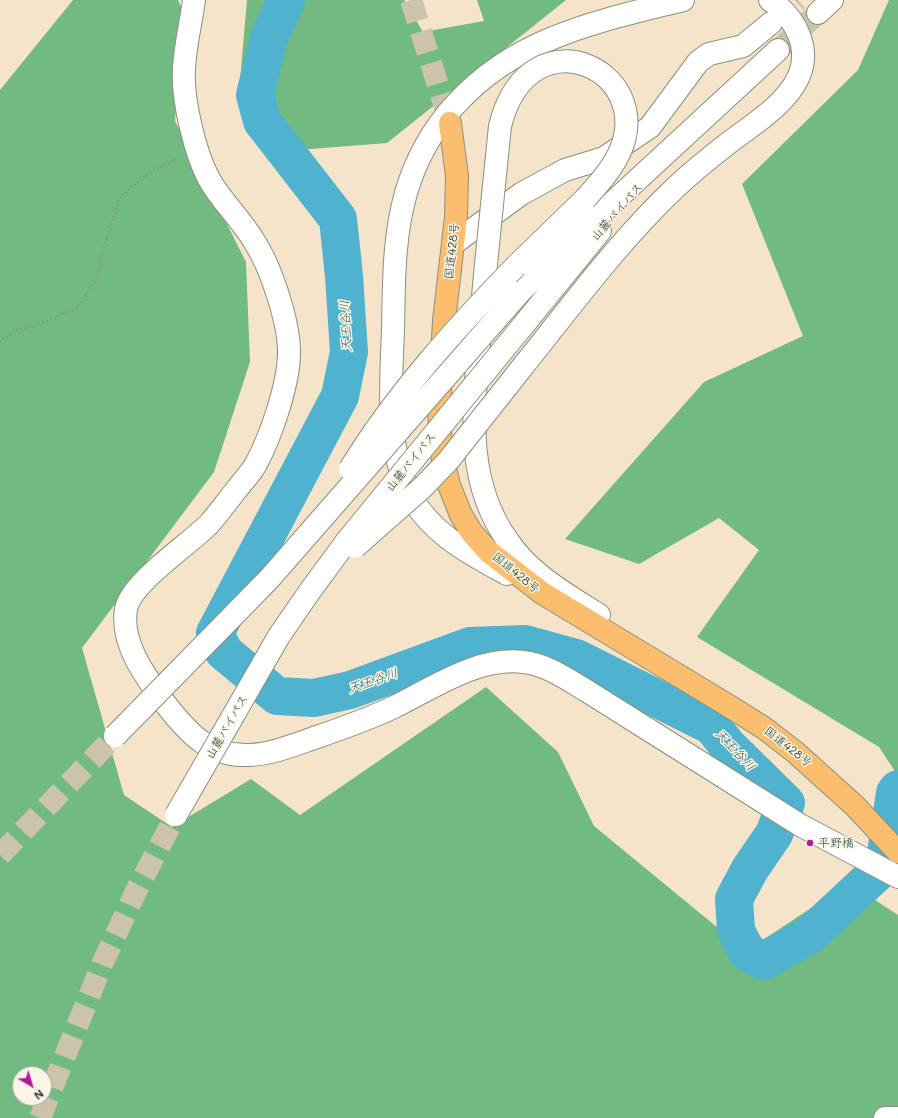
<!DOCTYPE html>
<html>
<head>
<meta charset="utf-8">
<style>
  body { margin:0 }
  #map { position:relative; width:898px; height:1118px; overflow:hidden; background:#f6e4ca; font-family:Mali,sans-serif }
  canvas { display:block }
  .north { position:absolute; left:12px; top:1066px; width:40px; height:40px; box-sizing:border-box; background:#fcf5e5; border:1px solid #a4ab9e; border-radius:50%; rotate:142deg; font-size:11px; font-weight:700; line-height:16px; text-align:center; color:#1f3d34 }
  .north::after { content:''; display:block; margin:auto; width:14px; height:18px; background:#b5179e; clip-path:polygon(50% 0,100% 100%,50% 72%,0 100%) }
</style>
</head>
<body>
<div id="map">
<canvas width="898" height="1118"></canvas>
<div class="north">N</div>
</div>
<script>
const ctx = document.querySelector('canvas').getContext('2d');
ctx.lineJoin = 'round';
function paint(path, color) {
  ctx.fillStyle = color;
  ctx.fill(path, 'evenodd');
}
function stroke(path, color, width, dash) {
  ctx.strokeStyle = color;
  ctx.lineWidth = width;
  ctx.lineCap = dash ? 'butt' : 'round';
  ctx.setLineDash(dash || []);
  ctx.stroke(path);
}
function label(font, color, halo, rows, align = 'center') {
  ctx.font = font + ' Mali,"Klee One",sans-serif';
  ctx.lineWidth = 3;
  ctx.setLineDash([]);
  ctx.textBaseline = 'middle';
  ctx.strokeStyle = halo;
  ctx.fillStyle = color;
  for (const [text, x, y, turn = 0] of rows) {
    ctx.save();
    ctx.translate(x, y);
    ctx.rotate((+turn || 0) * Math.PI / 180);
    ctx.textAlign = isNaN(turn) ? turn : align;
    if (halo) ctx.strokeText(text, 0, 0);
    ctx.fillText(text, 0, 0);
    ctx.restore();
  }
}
const forest = new Path2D(`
  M73,0H178L182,9L175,121L246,262L250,362L214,472L82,648L124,795L172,827L251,779L300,815L486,687L558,752L594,826L746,951L849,883L898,915V1118H0V90ZM20,1074H44V1098H20Z
  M247,0H404L423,32L484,21L477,0H566L387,143L286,151L238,104Z
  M889,0H898V776L879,747L697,637L759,550L719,518L639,564L565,539L704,382L803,336L742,184L858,70Z`);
const river = new Path2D(`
  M286,0L269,38L255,95L262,121L338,219L344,276L349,352L340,396L215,633L224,652L277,696L314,698L350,690L470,646L525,644L576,658L712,726L727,745L786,803L774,834L750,869L734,899L736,931L747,952L764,961L811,934L884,866L895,793L898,789`);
const minorTunnel = new Path2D(`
  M771,23L798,0
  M778,50L818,13
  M0,855L115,736
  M40,1118L103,962L138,887L176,815`);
const highwayTunnel = new Path2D(`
  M411,0L450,123`);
const path = new Path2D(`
  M0,342L15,331L50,320L78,307L97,277L105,244L120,197L151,171L178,159`);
const minor = new Path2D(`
  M194,0C191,23 185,46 184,69C182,99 195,153 209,179C221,201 241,219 254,241C271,267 290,324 289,355C288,386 271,436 256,464C251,473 243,481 237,489C228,500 219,513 209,524C190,544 131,582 126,609C120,645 148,680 167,706C190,735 210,757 250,755C273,754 296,744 317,737C343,728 369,719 394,707C435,687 482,653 530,663C550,667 570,681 587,691L800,825L898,877
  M818,13L832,0
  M453,244L521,194L565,170L604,158L650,127L698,62L709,54L743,46L771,23
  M486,264C483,294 481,324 478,355C472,419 468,486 508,541C530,574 566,594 599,615
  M516,266L585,199
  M519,293L584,229L778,50
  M521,328L600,231
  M524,365C572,305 619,241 675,188C691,173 708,159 726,145C750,126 784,107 798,78C812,48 795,17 770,0
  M507,574C468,553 426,531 407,488C386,442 391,381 393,331C394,285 393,238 406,193C415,161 433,128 456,104C517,37 599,21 683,0
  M885,1118H898`);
const highway = new Path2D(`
  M450,123L457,176L456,217L444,321L439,410L441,451L449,485L461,515L472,533L489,552L542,593L729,706L764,728L795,752L855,806L898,852`);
const minorBridge = new Path2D(`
  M486,264L500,126C530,6 666,74 615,161C607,175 596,187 585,199
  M350,469C396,394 455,329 516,266
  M355,547L423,487L448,461L524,365
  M115,736L269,579L519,293
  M176,815L279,636L310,591L346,542L521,328`);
const markers = [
  [810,843,4,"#b5179e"]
];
const streetNames = [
  ["山麓バイパス",617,212,-49],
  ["国道428号",452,251,-84],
  ["山麓バイパス",411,462,-51],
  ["国道428号",516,573,39],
  ["山麓バイパス",227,727,-60],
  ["国道428号",788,747,38]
];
const poiNames = [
  ["平野橋",818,843]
];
const waterNames = [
  ["天王谷川",346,326,-93],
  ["天王谷川",373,681,-19],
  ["天王谷川",735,750,47]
];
paint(forest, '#71ba81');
stroke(river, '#4fb2ce', 38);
stroke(minorTunnel, '#cbc3ac', 22, [22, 11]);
stroke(highwayTunnel, '#cbc3ac', 22, [22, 11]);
stroke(minor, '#8a907f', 24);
stroke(highway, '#8a907f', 24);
stroke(path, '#8a907f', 2.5, [1, 3]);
stroke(minor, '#fff', 22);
stroke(highway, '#fabe6e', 22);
stroke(minorBridge, '#8a907f', 24, []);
stroke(minorBridge, '#fff', 22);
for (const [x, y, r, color] of markers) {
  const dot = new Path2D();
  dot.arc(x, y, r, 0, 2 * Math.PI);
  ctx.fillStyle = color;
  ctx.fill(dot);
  stroke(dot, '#fcf5e5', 1.5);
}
label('12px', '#1f3d34', '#fcf5e5', streetNames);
label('12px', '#1f3d34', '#fcf5e5', poiNames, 'left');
label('italic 13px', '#2d6062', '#fcf5e5', waterNames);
</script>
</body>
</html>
